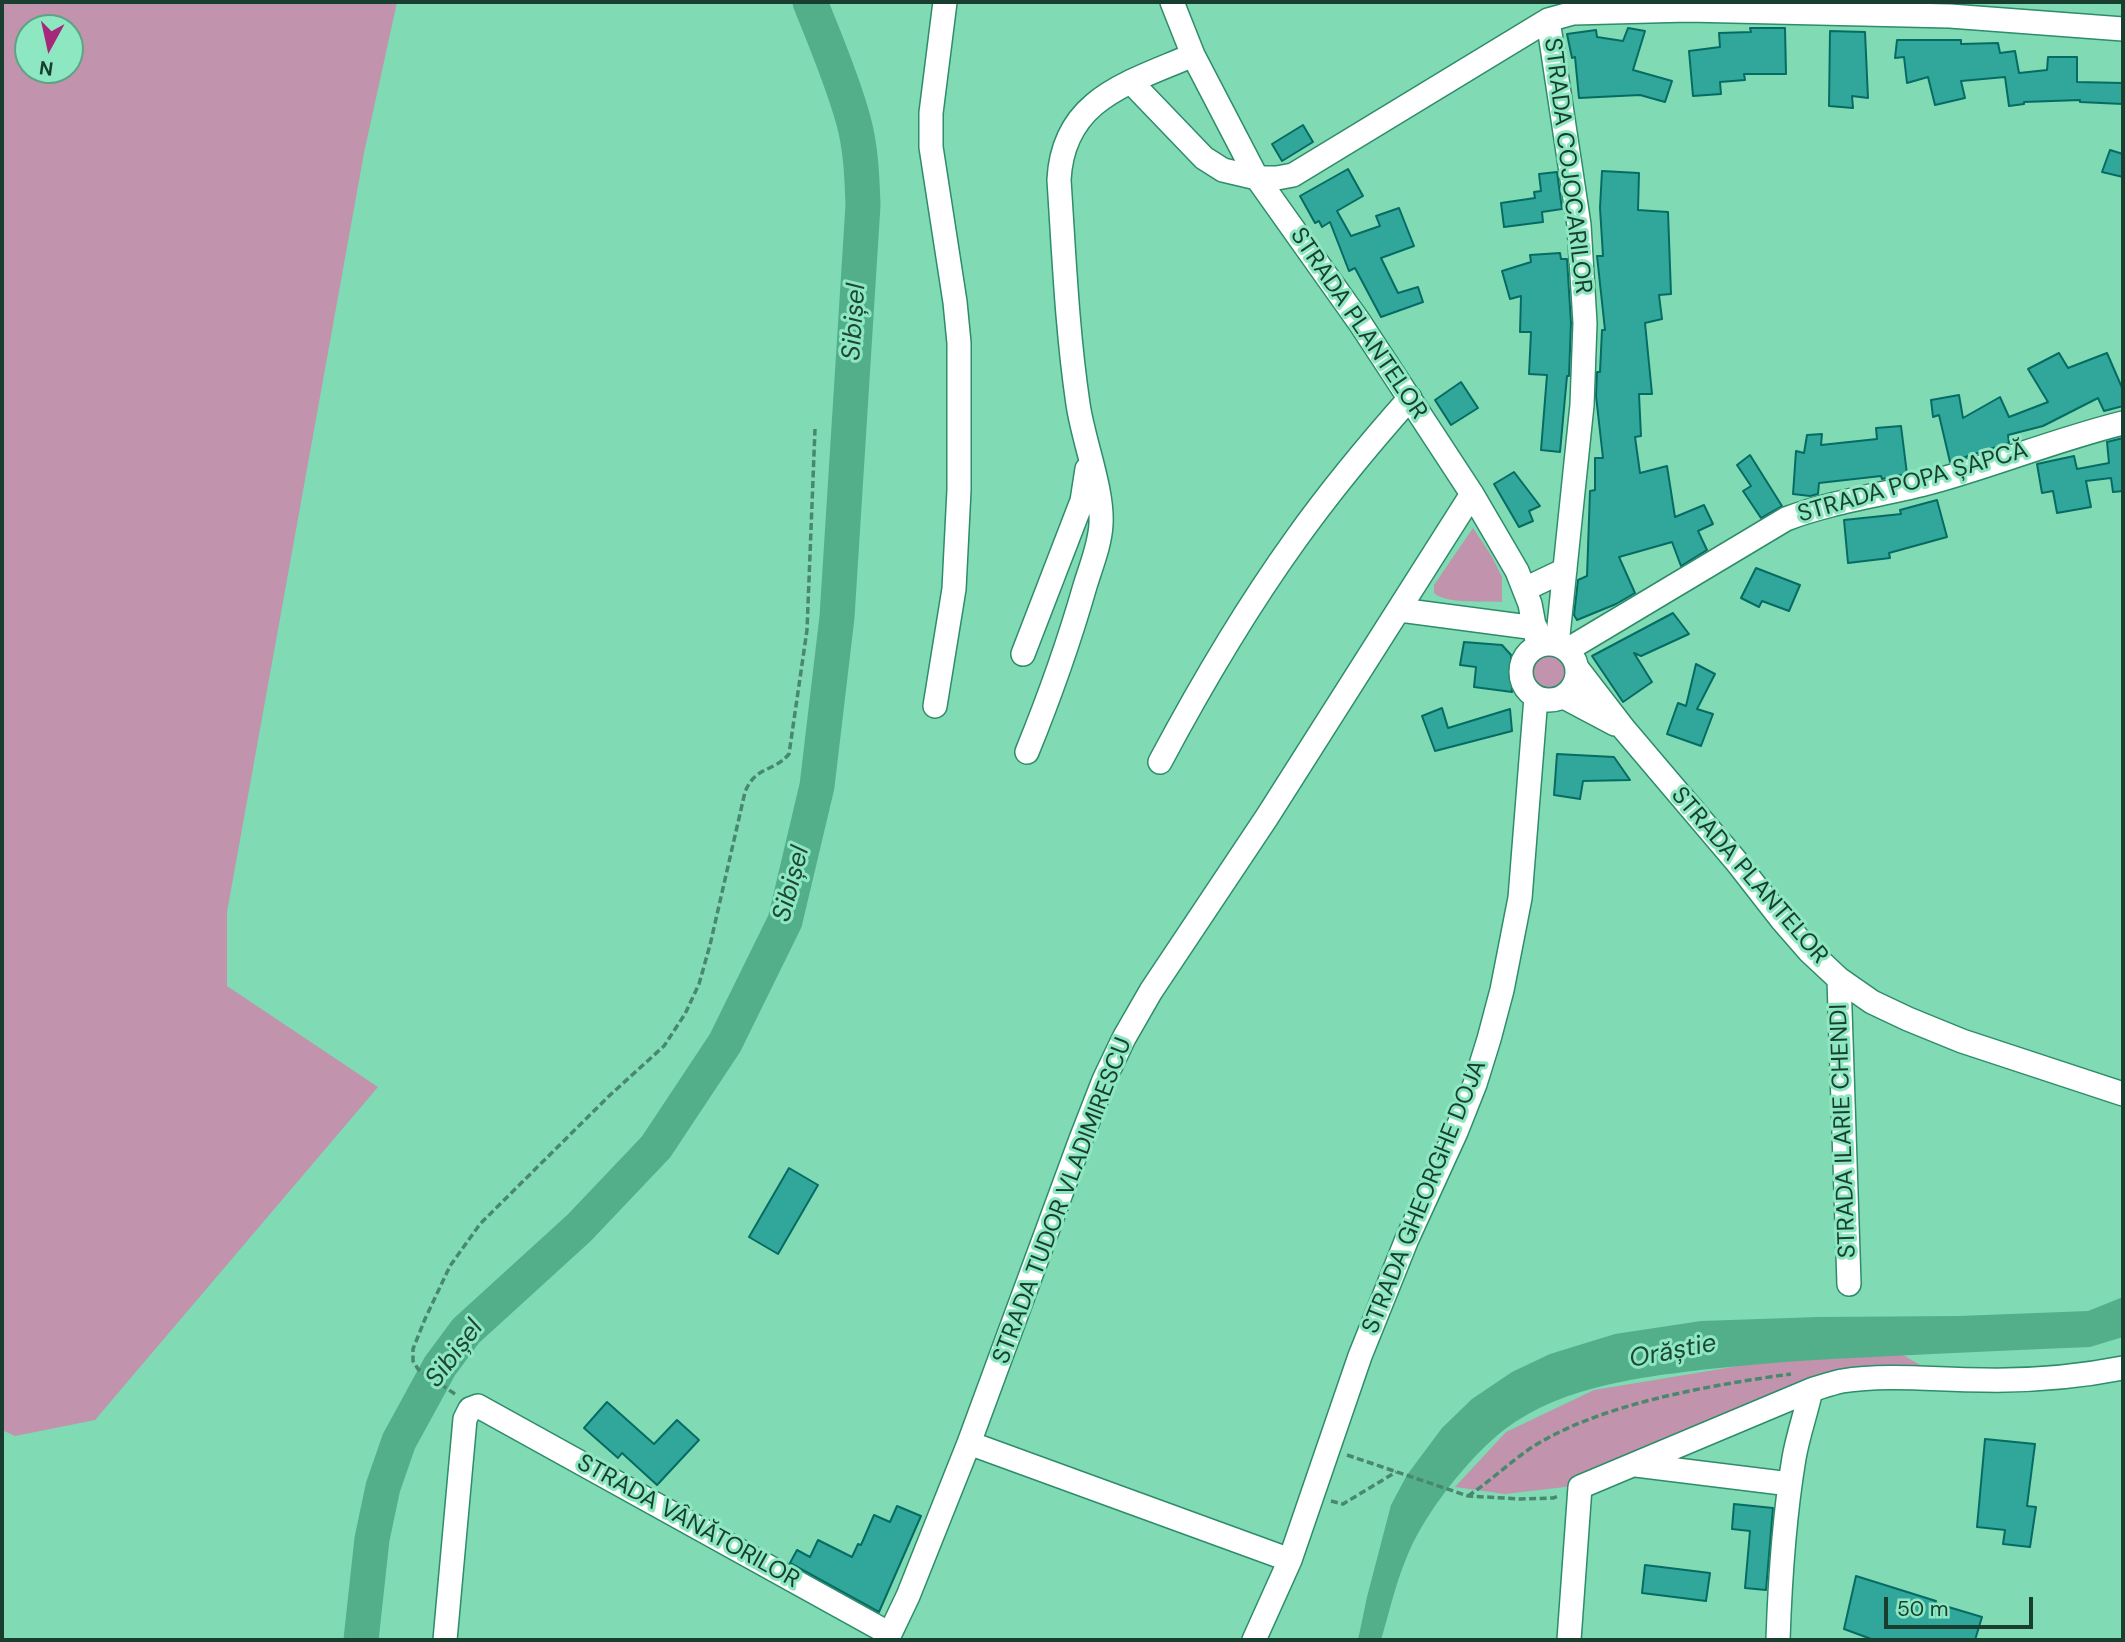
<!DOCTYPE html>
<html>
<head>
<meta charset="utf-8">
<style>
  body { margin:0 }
  #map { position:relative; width:2125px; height:1642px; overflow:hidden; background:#80dab4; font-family:"DM Sans",sans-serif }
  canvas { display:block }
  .frame { position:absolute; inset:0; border:4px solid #183e2f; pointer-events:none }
  .north { position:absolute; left:14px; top:14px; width:70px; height:70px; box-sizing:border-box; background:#8de7c1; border:2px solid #5ea387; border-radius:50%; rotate:188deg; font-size:19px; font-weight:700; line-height:28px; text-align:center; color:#183e2f }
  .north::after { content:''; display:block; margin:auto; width:24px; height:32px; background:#a6287b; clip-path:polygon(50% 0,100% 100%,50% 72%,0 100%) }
  .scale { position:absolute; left:1884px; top:1597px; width:149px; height:32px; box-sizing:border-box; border:4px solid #183e2f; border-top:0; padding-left:9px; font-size:21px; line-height:24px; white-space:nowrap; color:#183e2f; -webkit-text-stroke:5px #8de7c1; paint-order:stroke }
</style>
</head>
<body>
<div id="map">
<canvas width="2125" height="1642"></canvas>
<div class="frame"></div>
<div class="north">N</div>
<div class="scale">50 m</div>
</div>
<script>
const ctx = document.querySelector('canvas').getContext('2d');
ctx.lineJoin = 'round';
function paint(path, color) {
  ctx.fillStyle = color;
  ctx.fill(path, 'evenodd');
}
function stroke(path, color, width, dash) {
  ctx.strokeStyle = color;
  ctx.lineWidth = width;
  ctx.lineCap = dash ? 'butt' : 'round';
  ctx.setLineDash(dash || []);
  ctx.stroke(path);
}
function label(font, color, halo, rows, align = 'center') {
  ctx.font = font + ' "DM Sans",sans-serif';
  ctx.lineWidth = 6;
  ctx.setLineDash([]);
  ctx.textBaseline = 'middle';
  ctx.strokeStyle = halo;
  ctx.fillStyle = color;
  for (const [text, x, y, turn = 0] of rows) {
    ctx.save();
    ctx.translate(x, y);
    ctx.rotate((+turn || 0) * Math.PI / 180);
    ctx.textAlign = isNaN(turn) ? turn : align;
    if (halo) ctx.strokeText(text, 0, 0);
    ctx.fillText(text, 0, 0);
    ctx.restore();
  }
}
const green = new Path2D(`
  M2,2H397L364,153L227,912V986L378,1087L95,1420L15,1436L2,1430ZM28,28H70V70H28Z
  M1473,528L1491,555L1502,577V602C1486,601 1445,604 1434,593V585Z
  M1554,651L1571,678C1542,720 1506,659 1554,651Z
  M1811,1354H1901L1924,1367L1788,1390L1565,1487L1505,1494L1455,1487L1506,1432L1594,1390Z`);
const water = new Path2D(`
  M2123,1297V1337L2090,1347C2017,1350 1945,1353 1873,1357C1818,1359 1764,1363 1709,1369C1634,1378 1551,1387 1492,1440C1459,1470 1422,1518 1406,1559C1395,1585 1389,1614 1381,1640H1358L1367,1597L1391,1505L1407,1475L1442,1428L1472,1399L1512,1372L1550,1354L1615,1334L1701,1321L1818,1317L1959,1316L2088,1311Z`);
const river = new Path2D(`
  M361,1640L372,1539L383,1487L399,1441L440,1366L466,1331L579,1228L656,1147L725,1043L785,921L817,786L837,617L863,205C862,177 861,147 853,119C842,79 825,40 810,2`);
const building = new Path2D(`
  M1628,28L1645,31L1633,70L1672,81L1665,102L1640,95L1579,98L1575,57L1572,58L1567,34L1596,30L1597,37L1623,41Z
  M1750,28H1785L1786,74H1744L1745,80L1720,82L1721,94L1693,96L1689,51L1720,47L1719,33L1751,32Z
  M1830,31L1865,32L1868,98L1852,96L1853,108L1829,106Z
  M1897,40H1961V44L1998,43L2000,53L2015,51L2019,73L2047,70L2048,57H2077V82L2123,83V104L2080,102V100L2024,102V104L2009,106L2005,77L1961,81L1965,98L1935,105L1928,77L1907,83L1904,57L1895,58Z
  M1303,125L1313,142L1282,161L1272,144Z
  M2110,150L2123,154V177L2102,172Z
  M1348,169L1363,196L1337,211L1351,236L1380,226L1376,216L1399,208L1414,246L1381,258L1398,293L1418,287L1423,302L1381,317L1355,268L1349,271L1330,222L1322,227L1319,221L1315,223L1300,196Z
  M1602,171L1639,173L1638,210L1668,212L1671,294L1659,295L1662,319L1645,323L1652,394H1639L1641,436L1635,437L1640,473L1667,466L1675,517L1704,505L1713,524L1698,531L1707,550L1681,566L1672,542L1619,557L1635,593L1616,604L1577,620L1574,615L1578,580L1587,576L1590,491L1595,490V458H1603L1596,396L1597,372H1600L1602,330H1605L1597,256H1603L1600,208Z
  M1557,172L1562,209L1542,212L1543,222L1504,227L1501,203L1535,198L1534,192L1541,191L1539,174Z
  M1560,253L1561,259H1567L1571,323L1569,376H1567L1560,452L1541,450L1547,375L1529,374L1531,332H1520L1521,296L1510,299L1502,271L1531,262L1530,255Z
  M2059,353L2068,368L2107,353L2123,390V406L2104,411L2098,398L2043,426L2008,435L2009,443L1950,462L1939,415L1933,417L1931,400L1959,395L1963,418L2000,397L2009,417L2048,402L2028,369Z
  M1461,382L1478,408L1451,425L1435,400Z
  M1901,426L1907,474L1882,479L1881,476L1819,483L1818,494L1810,496L1793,494L1796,451L1804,453L1807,435L1822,434L1821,445L1877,439L1876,428Z
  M2123,438V491L2113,492L2111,478L2086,481L2091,507L2057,513L2053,491L2042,493L2037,464L2074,456L2077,469L2109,463L2107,442Z
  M1750,455L1782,506L1761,518L1743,491L1751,486L1737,465Z
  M1514,472L1540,506L1529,511L1533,521L1519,527L1494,484Z
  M1937,500L1947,537L1889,553L1890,558L1848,563L1844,520L1901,514L1900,510Z
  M1756,568L1800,585L1789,611L1762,601L1759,607L1741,598Z
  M1673,613L1689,634L1641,656L1634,653L1652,682L1623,702L1592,656Z
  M1464,642L1502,645L1511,655L1512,692L1474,687L1476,667L1460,665Z
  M1696,664L1715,674L1697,709L1713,714L1701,746L1667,734L1678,703L1686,706Z
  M1442,708L1448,728L1510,709L1512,731L1435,751L1422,716Z
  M1557,754L1614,757L1630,780L1583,781L1580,799L1554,795Z
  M789,1168L818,1185L778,1254L749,1237Z
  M607,1402L654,1444L677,1420L699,1440L657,1485L622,1453L618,1458L584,1428Z
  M1985,1439L2035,1444L2027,1506L2036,1507L2030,1547L2003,1544L2005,1530L1977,1527Z
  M1734,1504L1773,1508L1766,1590L1745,1588L1750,1531L1732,1529Z
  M897,1506L921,1516L879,1612L790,1563L797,1550L810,1557L818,1540L852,1557L858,1544L861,1545L874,1515L890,1522Z
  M1645,1565L1710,1573L1706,1601L1642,1593Z
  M1856,1576L1936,1601L1935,1603L1982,1617L1975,1640H1874L1844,1629Z`);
const path = new Path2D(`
  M455,1394L418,1369L413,1361V1349L425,1319L450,1266L480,1224L609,1096L664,1046L685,1014L699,984L710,945L745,792C756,765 773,773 789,754L807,630L815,429
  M1347,1455L1468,1496L1520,1499L1553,1498L1559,1496
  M1468,1496C1489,1482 1508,1464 1528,1450C1596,1404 1711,1385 1791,1374
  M1331,1501L1343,1504L1396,1472`);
const minor = new Path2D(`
  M1172,2L1193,55L1257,178L1360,323L1472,494L1517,571L1530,604L1538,646
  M1548,20L1579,225L1585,323L1582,405L1557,645
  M1131,82L1204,158L1223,170L1257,178H1277L1293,175L1548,20L1573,13L1688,10L1950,16L2123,29
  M1525,589L1565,570
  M1400,610L1536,628
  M1521 672a28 28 0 1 1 56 0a28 28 0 1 1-56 0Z
  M1567,650L1786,519C1833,501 1884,495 1932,482C1997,464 2058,439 2123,423
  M1023,654L1082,501L1087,469
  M1577,668L1624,729L1736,861L1782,920L1809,951L1839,979L1872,1002L1908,1019L1962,1041L2123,1094
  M1564,697L1615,724
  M935,706L954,589L959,490V343L955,302L931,147V113L945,2
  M1027,752C1049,698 1069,642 1085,586C1091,566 1100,545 1101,524C1103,489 1083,440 1078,404C1067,330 1064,255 1059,180C1063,98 1129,83 1193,55
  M1160,762C1201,685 1245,610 1296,539C1331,490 1370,443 1410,398
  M1839,979L1849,1284
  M969,1443L1290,1560
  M1636,1465L1790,1484
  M445,1640L465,1419L470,1409L478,1406L890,1634
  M887,1640L908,1596L969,1443L1081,1139L1104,1080L1124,1038L1151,991L1267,817L1472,494
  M1254,1640L1290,1560L1360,1356L1407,1239L1456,1132L1475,1084L1489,1039L1502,990L1520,898L1536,697
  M1569,1640L1580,1487L1811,1390C1821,1387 1832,1383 1842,1381C1888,1374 1937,1380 1983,1380C2030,1381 2077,1377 2123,1368
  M1778,1640C1780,1579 1784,1518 1794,1458C1798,1435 1806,1413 1811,1390`);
const streetNames = [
  ["STRADA COJOCARILOR",1567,166,83],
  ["STRADA PLANTELOR",1358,324,56],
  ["STRADA POPA ȘAPCĂ",1913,483,-16],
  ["STRADA PLANTELOR",1749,876,49],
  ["STRADA ILARIE CHENDI",1844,1131,-92],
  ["STRADA GHEORGHE DOJA",1425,1197,-68],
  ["STRADA TUDOR VLADIMIRESCU",1063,1201,-69],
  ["STRADA VÂNĂTORILOR",688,1522,29]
];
const waterNames = [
  ["Sibișel",855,322,-86],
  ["Sibișel",792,884,-75],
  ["Orăștie",1673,1352,-11],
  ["Sibișel",455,1354,-53]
];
paint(green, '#c193ac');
paint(water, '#53ae8a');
stroke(river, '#53ae8a', 35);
paint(building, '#31a69b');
stroke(building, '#066b63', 2);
stroke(minor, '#2d8c6a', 26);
stroke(path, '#49886e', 3.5, [7, 3.5]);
stroke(minor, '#fff', 23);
label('24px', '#183e2f', '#8de7c1', streetNames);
label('italic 26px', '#1f4737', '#8de7c1', waterNames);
</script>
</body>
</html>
